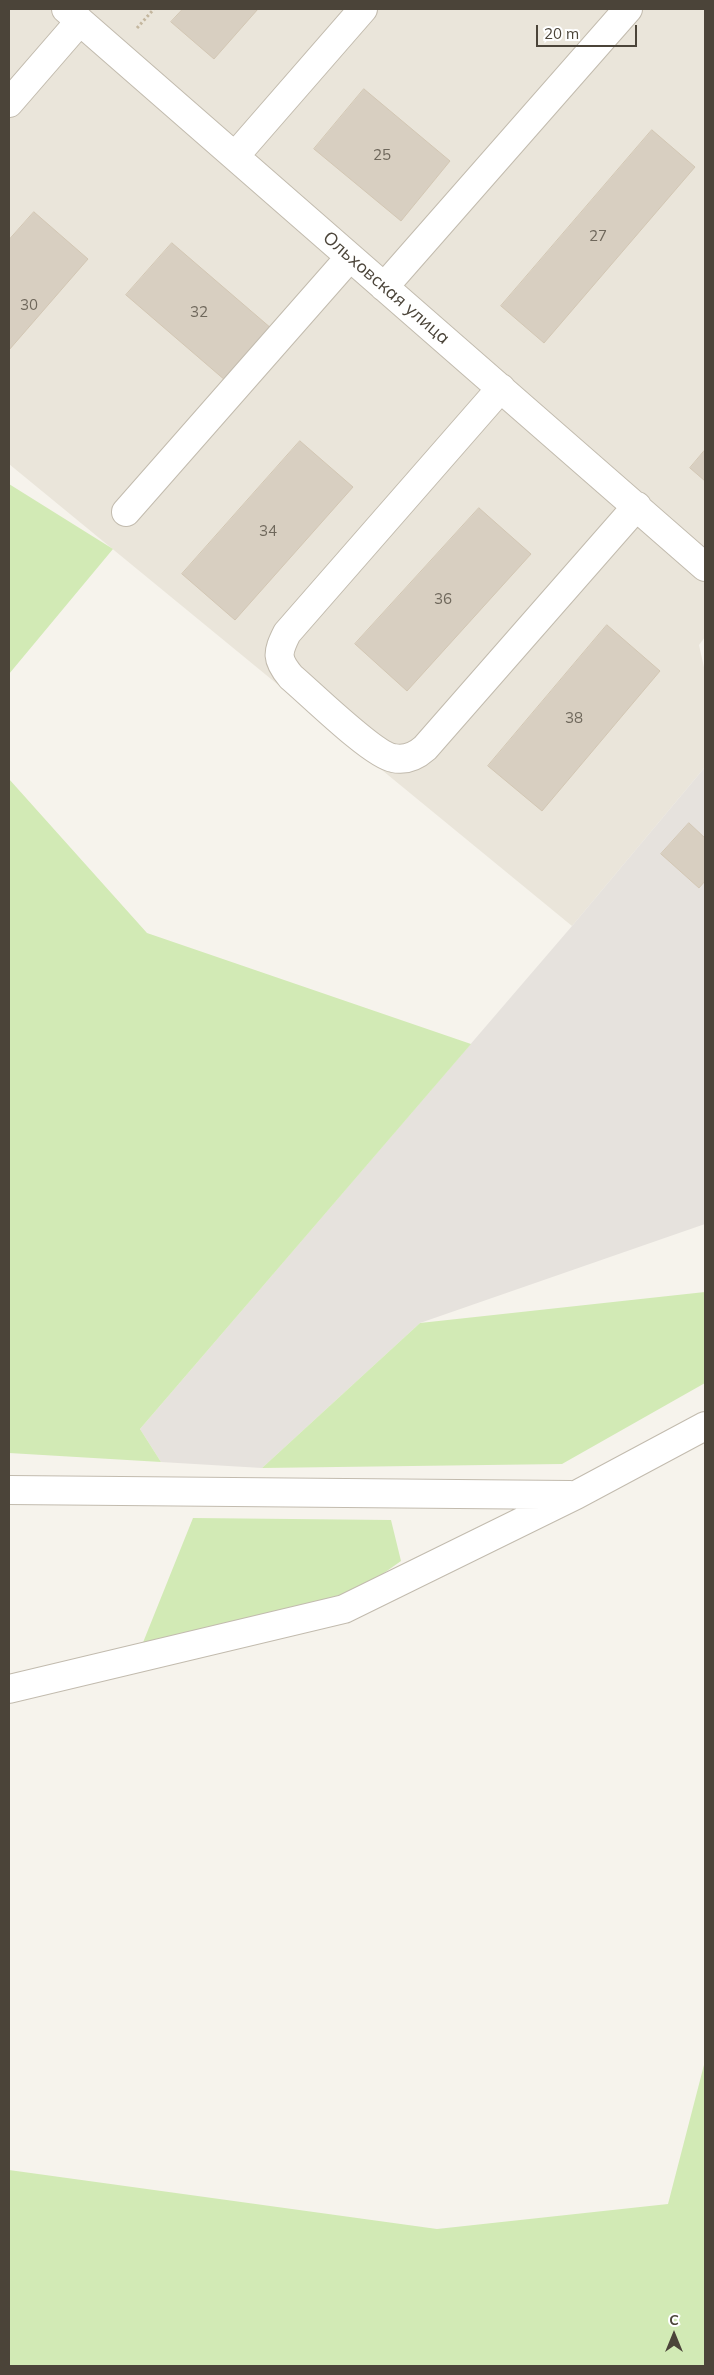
<!DOCTYPE html>
<html>
<head>
<meta charset="utf-8">
<style>
  body { margin:0 }
  #map { position:relative; width:714px; height:2375px; overflow:hidden; background:#f6f3ec; font-family:Mulish,sans-serif }
  canvas { display:block }
  .frame { position:absolute; inset:0; border:10px solid #4b4439; pointer-events:none }
  .north { position:absolute; left:649px; top:2310px; width:50px; height:50px; -webkit-text-stroke:4px #fff; paint-order:stroke; rotate:0deg; font-size:14px; font-weight:700; line-height:20px; text-align:center; color:#4b4439 }
  .north::after { content:''; display:block; margin:auto; width:18px; height:22px; background:#4b4439; clip-path:polygon(50% 0,100% 100%,50% 72%,0 100%) }
  .scale { position:absolute; left:536px; top:25px; width:101px; height:22px; box-sizing:border-box; border:2px solid #4b4439; border-top:0; padding-left:6px; font-size:15px; line-height:18px; white-space:nowrap; color:#4b4439; -webkit-text-stroke:4px #fff; paint-order:stroke }
</style>
</head>
<body>
<div id="map">
<canvas width="714" height="2375"></canvas>
<div class="frame"></div>
<div class="north">С</div>
<div class="scale">20 m</div>
</div>
<script>
const ctx = document.querySelector('canvas').getContext('2d');
ctx.lineJoin = 'round';
function paint(path, color) {
  ctx.fillStyle = color;
  ctx.fill(path, 'evenodd');
}
function stroke(path, color, width, dash) {
  ctx.strokeStyle = color;
  ctx.lineWidth = width;
  ctx.lineCap = dash ? 'butt' : 'round';
  ctx.setLineDash(dash || []);
  ctx.stroke(path);
}
function label(font, color, halo, rows, align = 'center') {
  ctx.font = font + ' Mulish,sans-serif';
  ctx.lineWidth = 5;
  ctx.setLineDash([]);
  ctx.textBaseline = 'middle';
  ctx.strokeStyle = halo;
  ctx.fillStyle = color;
  for (const [text, x, y, turn = 0] of rows) {
    ctx.save();
    ctx.translate(x, y);
    ctx.rotate((+turn || 0) * Math.PI / 180);
    ctx.textAlign = isNaN(turn) ? turn : align;
    if (halo) ctx.strokeText(text, 0, 0);
    ctx.fillText(text, 0, 0);
    ctx.restore();
  }
}
const residential = new Path2D(`
  M9,9H705V637L699,645L705,672V767L572,926L9,464Z`);
const industrial = new Path2D(`
  M705,767V1224L420,1323L262,1468L161,1462L140,1429L572,926Z`);
const green = new Path2D(`
  M9,484L113,549L9,674Z
  M9,779L147,933L471,1044L140,1429L161,1462L9,1453Z
  M705,1292V1383L562,1464L262,1468L420,1323Z
  M193,1518L391,1520L401,1561L343,1602L142,1645Z
  M705,2061V2366H9V2170L437,2229L668,2204Z`);
const building = new Path2D(`
  M183,9H258L214,59L171,22Z
  M364,89L450,161L401,221L314,149Z
  M652,130L695,167L544,343L501,306Z
  M34,212L88,259L9,350V240Z
  M172,243L272,329L226,381L126,295Z
  M300,441L353,487L235,620L182,574Z
  M705,450V481L690,468Z
  M479,508L531,554L407,691L355,644Z
  M607,625L660,671L542,811L488,766Z
  M689,823L705,838V881L699,888L661,854Z`);
const path = new Path2D(`
  M137,28L154,9`);
const minor = new Path2D(`
  M66,9L705,567
  M9,103L80,21
  M235,156L363,9
  M384,287L628,9
  M501,388L287,633C277,653 276,659 291,677C310,693 373,755 393,758C406,761 416,756 425,748L637,506
  M126,512L350,257
  M9,1490L570,1495
  M9,1689L344,1609L576,1495L705,1426`);
const numberNames = [
  ["25",382,155],
  ["27",598,236],
  ["30",29,305],
  ["32",199,312],
  ["34",268,531],
  ["36",443,599],
  ["38",574,718]
];
const streetNames = [
  ["Ольховская улица",386,288,41]
];
paint(residential, '#eae5da');
paint(industrial, '#e6e2dd');
paint(green, '#d2eab5');
paint(building, '#d8cfc1');
stroke(building, '#d3c7b4', 1);
stroke(minor, '#c2bbae', 30);
stroke(path, '#c4b79f', 3, [2.5, 2.5]);
stroke(minor, '#fff', 28);
label('15px', '#6e675b', null, numberNames);
label('18px', '#4b4439', '#fff', streetNames);
</script>
</body>
</html>
